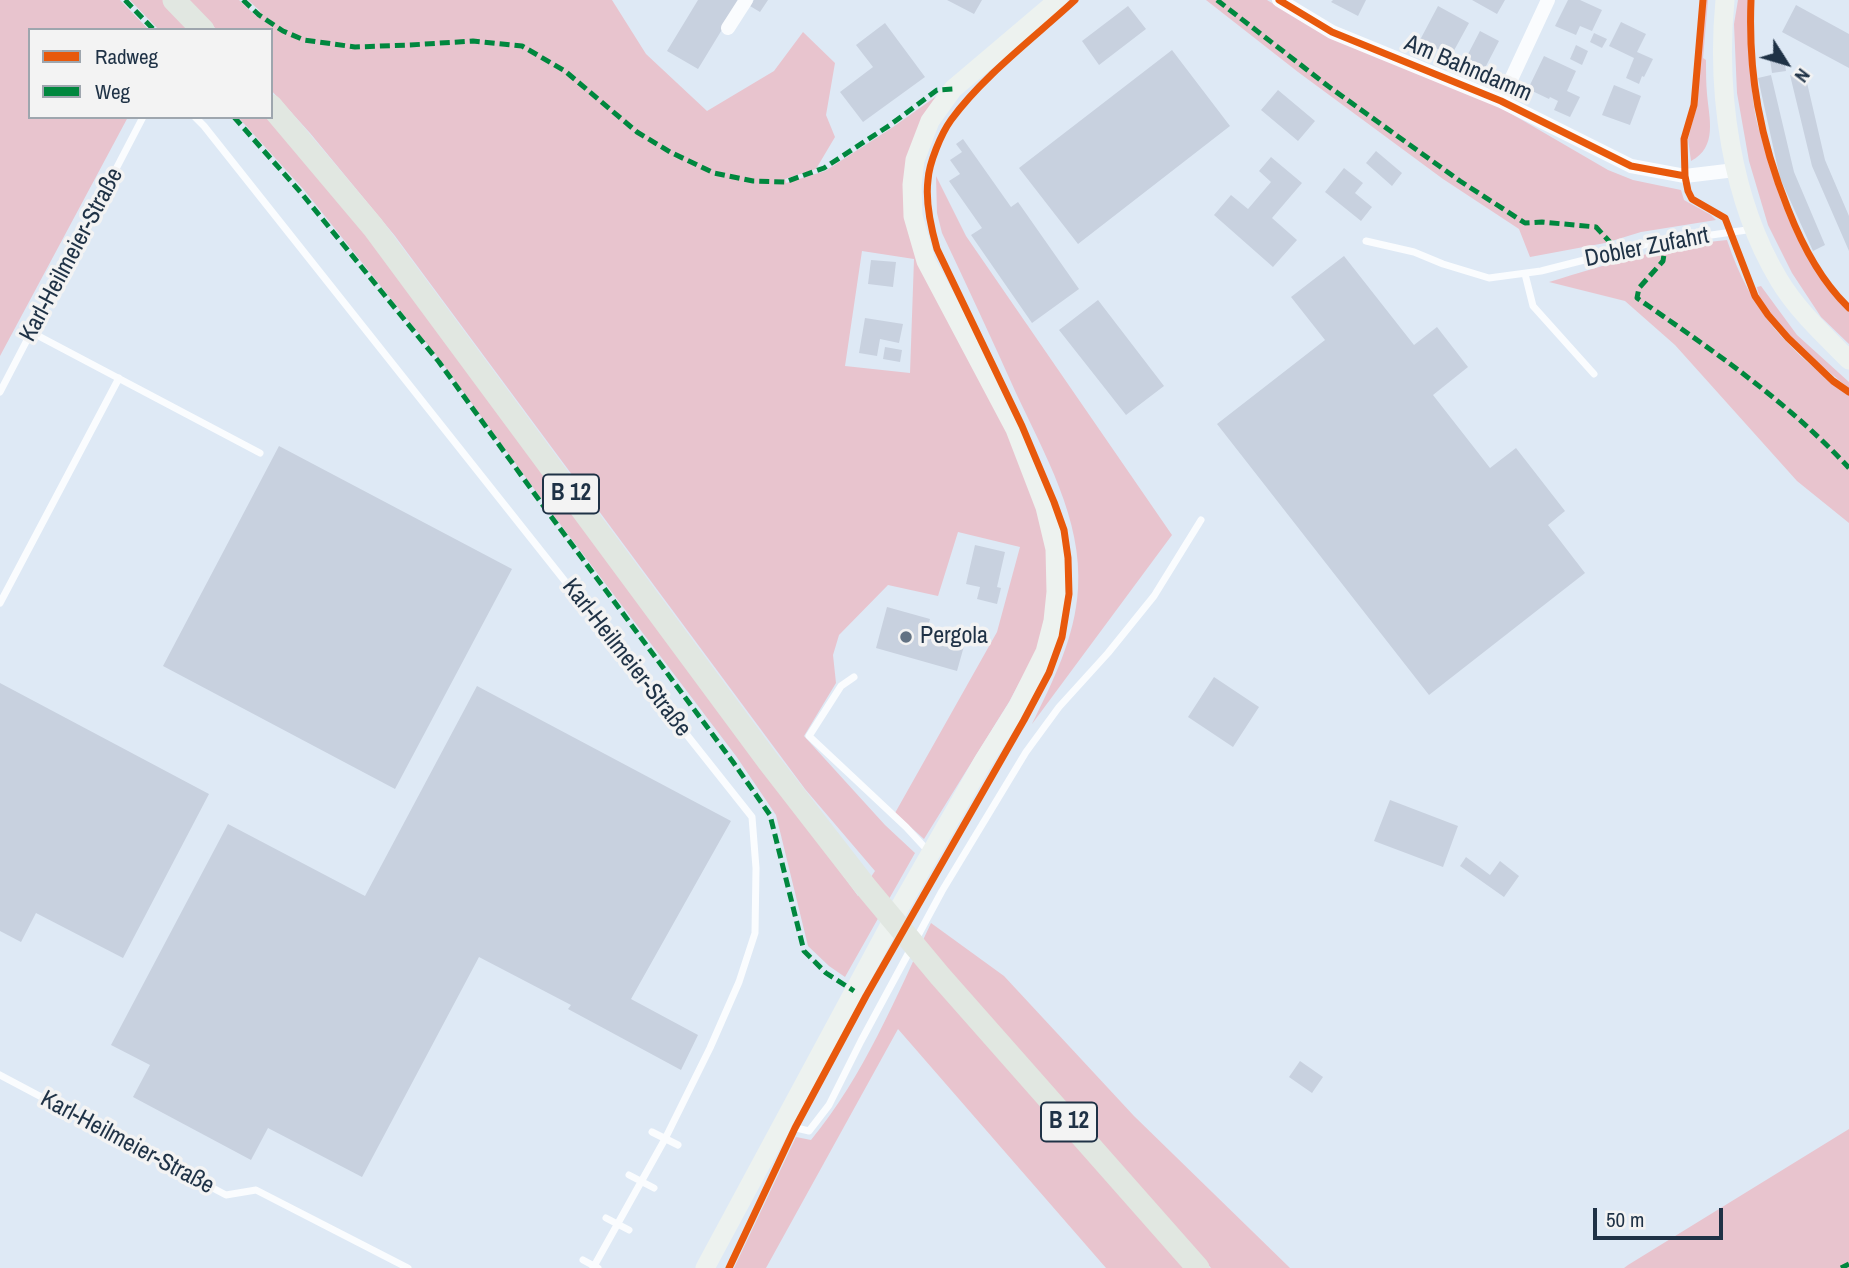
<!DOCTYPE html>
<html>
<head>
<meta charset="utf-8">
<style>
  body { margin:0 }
  #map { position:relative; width:1849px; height:1268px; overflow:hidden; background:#dee9f5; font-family:"Archivo Narrow",sans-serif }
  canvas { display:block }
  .legend { position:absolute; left:28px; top:28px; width:245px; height:91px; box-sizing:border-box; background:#f3f3f3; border:2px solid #9ea6ae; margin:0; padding:9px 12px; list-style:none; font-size:21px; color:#1f3246 }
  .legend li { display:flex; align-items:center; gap:14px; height:35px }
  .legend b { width:35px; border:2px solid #9ea6ae }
  .north { position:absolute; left:1751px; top:28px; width:70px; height:70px; -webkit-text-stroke:5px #f3f3f3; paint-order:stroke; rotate:127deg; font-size:19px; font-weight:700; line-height:28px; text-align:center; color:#1f3246 }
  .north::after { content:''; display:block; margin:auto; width:24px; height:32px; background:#1f3246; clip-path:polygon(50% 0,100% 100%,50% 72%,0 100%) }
  .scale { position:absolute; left:1593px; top:1208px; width:130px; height:32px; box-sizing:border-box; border:4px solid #1f3246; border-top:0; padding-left:9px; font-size:21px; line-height:24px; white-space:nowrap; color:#1f3246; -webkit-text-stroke:5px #f3f3f3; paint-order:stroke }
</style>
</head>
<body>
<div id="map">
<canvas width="1849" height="1268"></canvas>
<ul class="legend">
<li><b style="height:9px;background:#e8590c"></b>Radweg</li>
<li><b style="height:9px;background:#00873e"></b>Weg</li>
</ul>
<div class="north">N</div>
<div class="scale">50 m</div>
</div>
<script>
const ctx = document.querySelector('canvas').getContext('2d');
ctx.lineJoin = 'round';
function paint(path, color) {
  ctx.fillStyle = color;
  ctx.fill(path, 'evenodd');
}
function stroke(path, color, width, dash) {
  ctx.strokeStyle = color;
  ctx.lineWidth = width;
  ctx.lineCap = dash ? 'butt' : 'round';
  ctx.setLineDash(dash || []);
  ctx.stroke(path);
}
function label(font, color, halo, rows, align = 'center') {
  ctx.font = font + ' "Archivo Narrow",sans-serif';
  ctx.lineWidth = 7;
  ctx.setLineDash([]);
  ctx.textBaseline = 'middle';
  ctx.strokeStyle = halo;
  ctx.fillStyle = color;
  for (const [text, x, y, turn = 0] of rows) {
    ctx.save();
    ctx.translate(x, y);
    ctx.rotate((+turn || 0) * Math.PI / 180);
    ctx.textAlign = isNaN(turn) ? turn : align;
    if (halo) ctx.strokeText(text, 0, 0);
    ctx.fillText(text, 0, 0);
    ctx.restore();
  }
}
const green = new Path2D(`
  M0,0H120L149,30H30V117H128L0,356Z
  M130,0H163L190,30H159Z
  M188,0H239L256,16L260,11L248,0H612L646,54L707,111L774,71L803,32L835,63L826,115L835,137L816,169L785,179L786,183L825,171L893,127L938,95L904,184L1039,507L1048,549L1050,594L1037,650L1009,702L924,839L895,813L997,632L1020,547L958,532L938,596L888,585L839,635L833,655L836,683L804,736L885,825L915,853L845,977L829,966L808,946L776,815L736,756L551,512L440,360L304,190L238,117H269L362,229L791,803L858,896L875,871L805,789L395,236L310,133L271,90V30H217ZM862,251L914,259L910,373L845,366Z
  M1206,0H1267L1328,37L1498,106L1608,170L1633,180L1681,190L1684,200L1711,215L1716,220L1641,232L1605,243L1530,257L1519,229L1443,179L1298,72Z
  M1705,0H1708L1703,58L1706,60C1706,72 1706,83 1707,94C1709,118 1718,147 1691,161L1688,139L1697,105Z
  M1738,0H1749C1748,37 1749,76 1755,113C1757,126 1762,138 1765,150C1781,208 1805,269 1849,312V344L1821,317L1792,273L1768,225L1749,161L1737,93L1734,24Z
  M936,176L966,236L1172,535L1032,724C1053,681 1075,638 1078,589C1083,520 1044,453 1016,393C992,339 967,286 942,233L937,213Z
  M1727,240C1751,313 1789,351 1849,395V523L1797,481L1675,345L1625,301L1549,282C1608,264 1665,246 1727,240Z
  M1761,286L1797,335L1849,382V388C1825,369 1775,329 1762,303C1760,298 1758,292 1757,287Z
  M931,923L1004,976L1134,1116L1290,1268H1211L946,968L1184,1268H1106L898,1029L766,1268H734L796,1137L811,1140C864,1076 896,997 931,923Z
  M1849,1129V1268H1624L1628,1265Z`);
const building = new Path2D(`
  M698,0H740L698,69L667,51Z
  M754,0H768L760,12L750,6Z
  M947,0H982L974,14Z
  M1333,0H1366L1358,16L1331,2Z
  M1472,0H1505L1497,14Z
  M1568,0H1580L1602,10L1592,31L1580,26L1576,35L1555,26Z
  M1796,5L1849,34V68L1782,32Z
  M1128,6L1146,29L1099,65L1082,41Z
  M1438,6L1469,23L1451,56L1420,40Z
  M1621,22L1646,34L1637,52L1653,59L1644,77L1642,76L1639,84L1626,78L1634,58L1609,46Z
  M885,23L925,77L863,122L840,92L873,67L856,45Z
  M1480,31L1499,41L1485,68L1466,58Z
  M1594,33L1607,39L1602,48L1590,42Z
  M1576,45L1588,51L1582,65L1570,59Z
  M1172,50L1230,126L1078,244L1019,168Z
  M1544,56L1576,71L1567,91L1580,97L1570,117L1554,110L1558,101L1550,97L1549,99L1528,89Z
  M1784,58L1786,71L1772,73L1770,59Z
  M1805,74L1825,160L1849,216V251L1812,166L1790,75Z
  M1771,75L1794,172L1825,245L1813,251L1780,178L1758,78Z
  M1614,85L1641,96L1630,125L1602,115Z
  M1278,90L1315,121L1298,141L1261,110Z
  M963,139L1011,207L1018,202L1079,289L1032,323L971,235L982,228L949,181L960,174L950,160L962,152L956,144Z
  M1376,151L1402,173L1392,186L1366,163Z
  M1271,157L1302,183L1272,218L1297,240L1273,267L1214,215L1231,195L1248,209L1271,182L1259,171Z
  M1344,168L1363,183L1355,193L1372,207L1361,221L1325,192Z
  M1344,256L1414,345L1437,327L1468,367L1433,395L1490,468L1516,448L1565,511L1548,525L1585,573L1429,695L1217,424L1325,340L1291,297Z
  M871,260L896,262L893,287L868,284Z
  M1098,300L1164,386L1126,415L1059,330Z
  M865,318L903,324L899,343L880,339L877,356L859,353Z
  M885,347L902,350L900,362L883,359Z
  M279,446L512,569L395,789L163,666Z
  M975,545L1005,552L997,587L1001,588L997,604L977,599L980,587L966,584Z
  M887,607L930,619L926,635L964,646L957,671L876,648Z
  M1214,677L1259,707L1233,747L1188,717Z
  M0,683L209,794L123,958L36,913L21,942L0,931Z
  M477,686L731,821L631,999L698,1035L681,1070L568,1009L571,1005L479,957L362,1177L268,1128L251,1160L133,1097L150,1065L111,1045L228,824L365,896Z
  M1390,800L1458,826L1443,867L1374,841Z
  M1466,857L1490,875L1500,861L1519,876L1504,897L1460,866Z
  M1300,1061L1323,1077L1312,1093L1289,1077Z`);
const service = new Path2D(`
  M195,117L204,126L752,817L756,868L755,933L739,982L710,1048L665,1139L593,1268
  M1366,241L1414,252L1443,264L1489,278L1541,271L1647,244L1754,229
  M1525,274L1533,306L1594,374
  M31,332L260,453
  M0,392L143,117
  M0,603L119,378
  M854,677L841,686L809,736L906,827L930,853
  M0,1075L226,1195L256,1190L408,1268
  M784,1125L809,1131L829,1105L861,1041L942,891L1026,752L1059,707L1108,653L1154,596L1201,520
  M652,1132L678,1145
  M629,1175L654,1188
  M606,1218L629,1230
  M583,1260L598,1268`);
const minor = new Path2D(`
  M1279,0L1332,32L1501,101L1631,166L1685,176L1735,170
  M728,28L746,0
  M1501,101L1548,0`);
const secondary = new Path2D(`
  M1725,0C1716,92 1731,200 1779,280C1797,310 1824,335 1849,360
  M705,1268L893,919L984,760L1018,706L1045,652L1053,621L1056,592L1055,549L1045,507L1015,429L926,261L913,216L912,185L915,160L930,121L953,89L1058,0`);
const primary = new Path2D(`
  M174,0L203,30
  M271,106L373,227L768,761L865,886L940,976L1198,1268`);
const quiet = new Path2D(`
  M125,0L154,30
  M243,0L259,15L283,31L304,40L355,47L410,45L473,41L522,46L565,71L637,132L670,152L714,173L753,181L785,182L824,168L890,125L937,90L953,89
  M1217,0L1328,86L1460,181L1525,223L1542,222L1596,227L1619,252
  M234,117L302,194L439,362L550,515L733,762L770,815L804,951L826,973L854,991
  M1666,241L1663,261L1639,288L1637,298C1712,350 1787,401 1849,468
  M1841,1268L1849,1264`);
const cycleway = new Path2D(`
  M1279,0L1332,32L1501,101L1631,166L1685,176
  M1703,0L1694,105L1684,139L1685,176L1688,191L1692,199L1725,218L1755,296L1768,315L1788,338L1833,381L1849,392
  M1751,0C1748,75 1760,139 1788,209C1802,245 1821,281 1849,308
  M729,1268L795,1128L866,996L1024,720L1049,673L1062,637L1069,594L1068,558L1064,530L1054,502L1022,426L937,249C931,228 925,203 928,180C929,163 941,134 951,120C983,76 1035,37 1075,0`);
const markers = [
  [906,637,7,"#627283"]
];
const shields = [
  [571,494,56],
  [1069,1122,56]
];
const shieldNames = [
  ["B 12",571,494],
  ["B 12",1069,1122]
];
const streetNames = [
  ["Am Bahndamm",1468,69,23],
  ["Dobler Zufahrt",1647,248,-11],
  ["Karl-Heilmeier-Straße",72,255,-62],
  ["Karl-Heilmeier-Straße",626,658,52],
  ["Karl-Heilmeier-Straße",127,1143,28]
];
const poiNames = [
  ["Pergola",920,637]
];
paint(green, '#e8c4ce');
paint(building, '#c8d1df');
stroke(service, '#fafcfe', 7);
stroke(minor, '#fafcfe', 14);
stroke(secondary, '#edf2ef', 19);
stroke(primary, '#e1e7e1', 23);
stroke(quiet, '#00873e', 5, [10, 5]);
stroke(cycleway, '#e8590c', 7);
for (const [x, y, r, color] of markers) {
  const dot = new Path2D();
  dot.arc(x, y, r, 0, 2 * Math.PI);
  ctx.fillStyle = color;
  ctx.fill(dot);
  stroke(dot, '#f3f3f3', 2.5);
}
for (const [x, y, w] of shields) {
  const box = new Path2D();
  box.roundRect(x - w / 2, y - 19.5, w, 39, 5);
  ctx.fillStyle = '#f3f3f3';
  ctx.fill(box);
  stroke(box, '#1f3246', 2);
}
label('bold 23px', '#1f3246', null, shieldNames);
label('24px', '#1f3246', '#f3f3f3', streetNames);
label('24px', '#1f3246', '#f3f3f3', poiNames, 'left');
</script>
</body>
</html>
